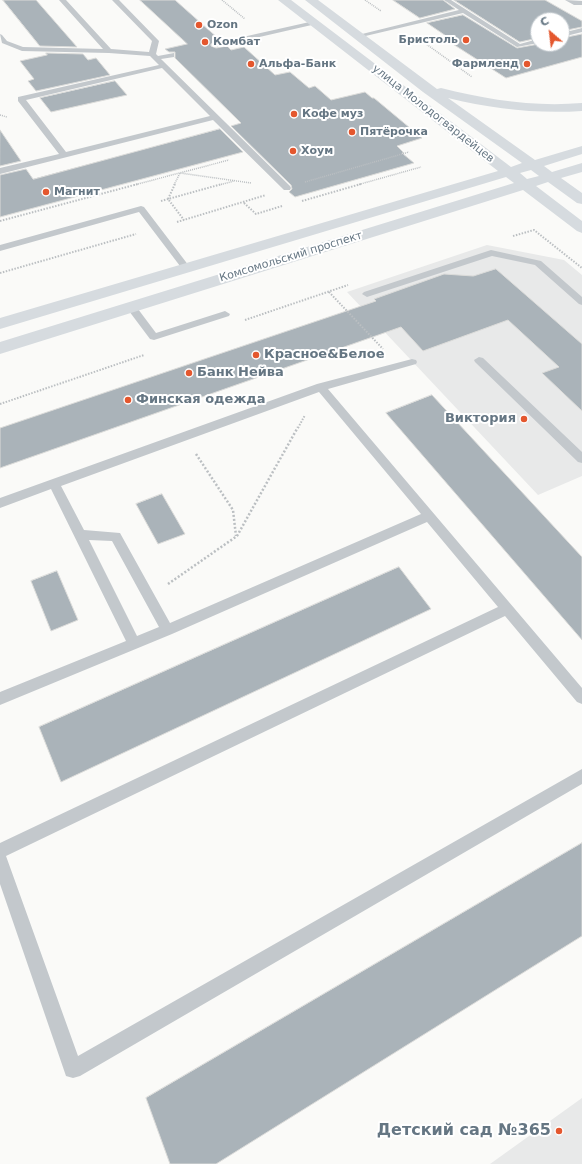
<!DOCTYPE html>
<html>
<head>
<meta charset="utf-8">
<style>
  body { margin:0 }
  #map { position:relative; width:582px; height:1164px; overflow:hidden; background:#fafaf8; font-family:"DejaVu Sans",sans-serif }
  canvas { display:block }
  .north { position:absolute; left:530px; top:12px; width:40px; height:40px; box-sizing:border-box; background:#fff; border:1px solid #c1c8cd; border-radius:50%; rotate:332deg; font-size:11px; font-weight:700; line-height:16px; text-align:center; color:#657683 }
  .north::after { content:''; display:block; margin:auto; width:14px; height:18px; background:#e4572e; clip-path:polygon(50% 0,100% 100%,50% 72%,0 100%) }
</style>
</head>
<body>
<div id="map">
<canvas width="582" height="1164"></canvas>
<div class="north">С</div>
</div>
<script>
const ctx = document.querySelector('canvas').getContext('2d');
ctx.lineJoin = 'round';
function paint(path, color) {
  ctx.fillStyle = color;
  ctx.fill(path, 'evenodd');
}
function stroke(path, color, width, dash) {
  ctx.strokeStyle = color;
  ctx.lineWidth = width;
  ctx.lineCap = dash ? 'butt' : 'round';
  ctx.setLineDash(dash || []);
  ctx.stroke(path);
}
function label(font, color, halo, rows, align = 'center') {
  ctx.font = font + ' "DejaVu Sans",sans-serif';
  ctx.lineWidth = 4;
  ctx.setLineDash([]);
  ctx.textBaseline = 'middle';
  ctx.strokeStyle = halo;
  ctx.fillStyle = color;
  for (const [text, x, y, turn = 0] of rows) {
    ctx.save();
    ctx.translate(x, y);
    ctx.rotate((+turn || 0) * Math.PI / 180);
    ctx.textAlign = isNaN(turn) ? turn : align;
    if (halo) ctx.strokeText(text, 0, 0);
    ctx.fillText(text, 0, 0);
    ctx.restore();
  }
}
const built = new Path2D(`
  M487,245L564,260L582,275V476L538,495L347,292Z
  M582,1098V1164H490Z`);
const building = new Path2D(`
  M3,0H36L77,47L40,46Z
  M140,0H175L220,40L211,44V46L216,48L227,46L231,50L244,47L275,75L290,72L309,88L315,86L331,100L365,92L372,98H374L422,138L397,146L404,153H402L414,163L295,197L289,192L292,189L291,185L231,126L241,123L175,58V52H169L165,49L187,44Z
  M393,0H443L455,9L420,18Z
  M454,0H545L582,21V27L562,31V20H538V38L520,42Z
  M463,15L517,48L539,44H562V38L582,34V57L506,78L445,39L449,38L427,23Z
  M46,53L83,54L88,60L96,58L110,75L36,91L28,81L34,79L20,61L47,55Z
  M115,81L127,95L51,112L40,98Z
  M220,129L243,152L0,217V175L26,169L33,179Z
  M0,130L21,161L0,166Z
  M496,269L582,344V411L542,373L559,367L508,320L423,351L401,327L0,468V428L376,301L374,299L444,274L473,276Z
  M432,395L582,557V640L386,413Z
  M162,494L185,534L158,544L136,504Z
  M399,567L431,609L61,782L39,727Z
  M57,571L78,620L51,631L31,581Z
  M582,843V936L216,1164H170L146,1098Z`);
const pathFar2 = new Path2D(`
  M222,0L245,19
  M365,0L381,11
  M422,41L472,77
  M0,115L7,117
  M305,182L409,152
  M134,185L229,160
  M174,185L180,173L251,183
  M219,185L234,181
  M357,185L421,167`);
const pathFar1 = new Path2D(`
  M175,184L168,199L184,220
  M161,201L222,184
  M302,201L361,184
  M244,203L256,214L282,206
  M0,221L138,184
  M177,222L266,195
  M513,236L534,230L582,268
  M0,273L136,234
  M329,292L383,349
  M245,320L348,285
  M0,404L144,355
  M298,428L305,415`);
const path = new Path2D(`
  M196,454L233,510L236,536
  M168,584L237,536L298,427`);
const lane = new Path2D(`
  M59,0H66L111,49L149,52L152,41L112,0H119L159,41L156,54L158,56L174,53V57L161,59L290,186L291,188L290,190H284L213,120L0,174V168L59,154L18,101V97L159,65L150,56L109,53L22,51L2,43L0,34L2,35L7,41L23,47L103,49ZM162,68L210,116L66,152L26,100Z
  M444,0H451L520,44L538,39V43L517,47L463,13L357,38L354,36L459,10Z
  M565,0L582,1V5H574Z
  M314,21L316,22V24L216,47L212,45L216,43Z
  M582,28V32L562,37V33Z
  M141,206L144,207L189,266L191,268L189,270H183L139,212L0,251V245Z
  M491,250L541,261L582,297V305L579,304L535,265L492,256L370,296L367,297L362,294L364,292Z
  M131,304L135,305L156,333L225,311L230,314L229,316L154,340L150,339L126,307Z
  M479,357L483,358L582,452V463L578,462L475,362L474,360Z
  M412,359L416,360L417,362L416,364L328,389L582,688V704L577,702L505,616L6,856L78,1056L582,769V784L80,1076L73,1078L66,1076L0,884V843L498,607L427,522L172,634L0,705V692L126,641L51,489L0,508V498L317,384ZM319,392L421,514L170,623L120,533L84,530L61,486ZM89,540L112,541L159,627L137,636Z`);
const secondary = new Path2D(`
  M278,0H291L511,167L522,163L423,92L305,0H318L437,89L441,88C488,100 534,107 582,103V111C537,114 493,109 448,98L535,160L582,146V154L544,166L552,172L582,163V172L561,178L582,193V204L577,203L548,182L536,186L582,221V233L577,231L523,190L0,354V342L514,183L506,177L0,329V318L498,171ZM531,170L539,176L527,179L520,173Z`);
const markers = [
  [199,25,4,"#e4572e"],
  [466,40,4,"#e4572e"],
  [205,42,4,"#e4572e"],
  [251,64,4,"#e4572e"],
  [527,64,4,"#e4572e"],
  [294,114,4,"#e4572e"],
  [352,132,4,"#e4572e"],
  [293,151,4,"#e4572e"],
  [46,192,4,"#e4572e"],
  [256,355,4,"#e4572e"],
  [189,373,4,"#e4572e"],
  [128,400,4,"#e4572e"],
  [524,419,4,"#e4572e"],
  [559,1131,4,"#e4572e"]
];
const farPoinames = [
  ["Ozon",207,25],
  ["Бристоль",458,40,"right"],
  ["Комбат",213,42],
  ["Альфа-Банк",259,64],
  ["Фармленд",519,64,"right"],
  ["Кофе муз",302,114],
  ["Пятёрочка",360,132],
  ["Хоум",301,151],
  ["Магнит",54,192]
];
const farStreetnames = [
  ["улица Молодогвардейцев",433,114,38],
  ["Комсомольский проспект",291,257,-17]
];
const poiNames = [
  ["Красное&Белое",264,355],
  ["Банк Нейва",197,373],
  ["Финская одежда",136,400],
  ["Виктория",516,419,"right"]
];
const nearPoinames = [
  ["Детский сад №365",551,1131]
];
paint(built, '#e8e9e9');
paint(building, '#aab3b9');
stroke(building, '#dcdcda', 1);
stroke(pathFar2, '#bbbfc2', 1.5, [1, 1]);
stroke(pathFar1, '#bbbfc2', 2, [1.5, 1.5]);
stroke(path, '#bbbfc2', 2.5, [2, 2]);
paint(lane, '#c3c8cc');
paint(secondary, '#d6dbdf');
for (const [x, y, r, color] of markers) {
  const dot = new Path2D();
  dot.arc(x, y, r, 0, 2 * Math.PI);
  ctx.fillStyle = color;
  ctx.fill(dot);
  stroke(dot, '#fff', 1.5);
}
label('bold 11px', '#657683', '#fff', farPoinames, 'left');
label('11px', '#657683', '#fff', farStreetnames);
label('bold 13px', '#657683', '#fff', poiNames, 'left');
label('bold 16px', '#657683', '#fff', nearPoinames, 'right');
</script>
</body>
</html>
